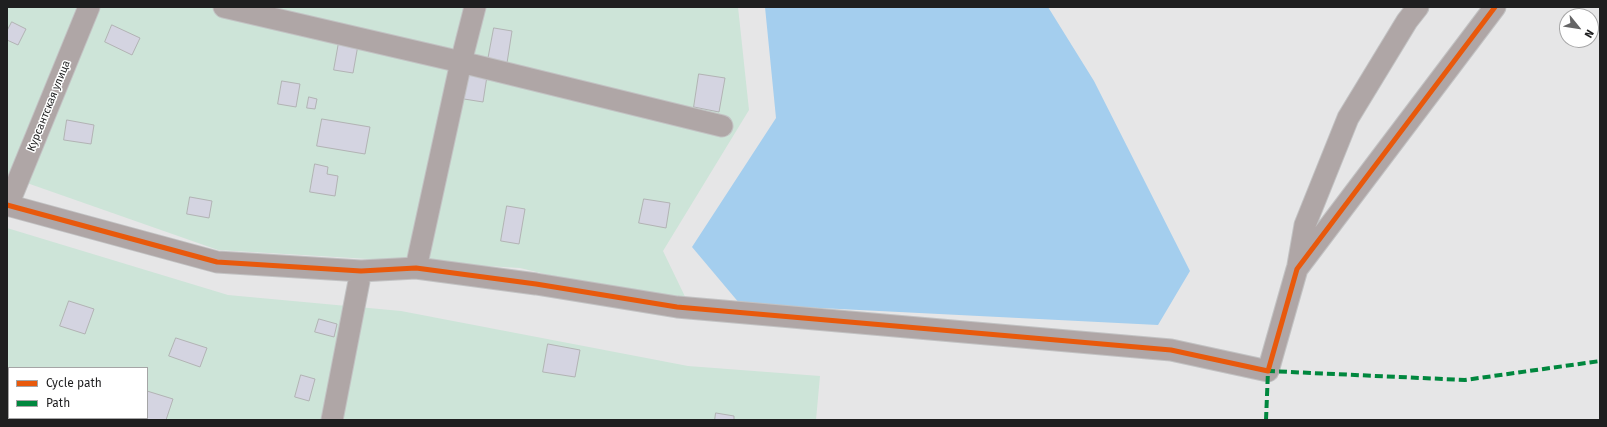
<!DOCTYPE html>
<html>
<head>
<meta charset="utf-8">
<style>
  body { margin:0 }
  #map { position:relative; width:1607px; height:427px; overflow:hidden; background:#e6e6e7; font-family:"Fira Sans",sans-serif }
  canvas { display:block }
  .frame { position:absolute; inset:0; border:8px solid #1f1f20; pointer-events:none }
  .legend { position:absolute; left:8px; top:367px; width:140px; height:52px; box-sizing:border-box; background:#fff; border:1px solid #a5a5a6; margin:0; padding:5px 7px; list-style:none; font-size:12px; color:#1f1f20 }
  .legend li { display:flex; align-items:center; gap:8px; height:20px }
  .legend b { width:20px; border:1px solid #a5a5a6 }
  .north { position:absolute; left:1559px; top:8px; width:40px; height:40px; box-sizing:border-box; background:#fff; border:1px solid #a5a5a6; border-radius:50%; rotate:120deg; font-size:11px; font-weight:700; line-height:16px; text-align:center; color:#1f1f20 }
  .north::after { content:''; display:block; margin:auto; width:14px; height:18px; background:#656566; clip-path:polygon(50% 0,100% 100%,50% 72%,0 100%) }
</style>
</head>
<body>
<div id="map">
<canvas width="1607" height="427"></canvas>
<div class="frame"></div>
<ul class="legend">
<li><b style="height:5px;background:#e8590c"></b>Cycle path</li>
<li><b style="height:5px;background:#00873e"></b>Path</li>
</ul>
<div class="north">N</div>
</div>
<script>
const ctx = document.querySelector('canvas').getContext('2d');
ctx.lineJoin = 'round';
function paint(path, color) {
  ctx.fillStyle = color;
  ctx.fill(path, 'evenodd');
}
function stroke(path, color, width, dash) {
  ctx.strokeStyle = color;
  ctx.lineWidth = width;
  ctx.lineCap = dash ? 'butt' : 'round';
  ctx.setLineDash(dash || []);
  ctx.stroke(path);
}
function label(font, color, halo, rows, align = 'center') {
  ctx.font = font + ' "Fira Sans",sans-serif';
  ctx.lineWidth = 3;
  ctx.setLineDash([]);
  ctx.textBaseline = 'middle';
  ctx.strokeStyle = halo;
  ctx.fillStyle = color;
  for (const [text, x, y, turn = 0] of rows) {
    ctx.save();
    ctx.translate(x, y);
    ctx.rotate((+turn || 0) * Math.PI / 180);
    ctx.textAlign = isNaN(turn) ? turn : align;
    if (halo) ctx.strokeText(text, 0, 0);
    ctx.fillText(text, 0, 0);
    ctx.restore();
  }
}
const green = new Path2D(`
  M7,7H738L749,110L663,251L691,309L520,268L218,250L7,176Z
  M7,228L228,295L401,311L688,366L820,376L816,420H7ZM9,368H147V418H9Z`);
const water = new Path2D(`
  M765,7H1048L1094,81L1190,271L1158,325L740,304L692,247L776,118Z`);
const building = new Path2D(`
  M12,22L26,29L18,45L7,40V31Z
  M112,25L140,38L132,55L105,42Z
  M494,28L512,31L507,63L488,60Z
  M339,42L358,45L353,73L334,70Z
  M469,73L487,76L483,102L464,99Z
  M699,74L725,78L719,112L694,107Z
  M282,81L300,84L296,107L278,104Z
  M309,97L317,99L315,109L307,108Z
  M322,119L370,127L365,154L317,146Z
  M67,120L94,125L91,144L64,140Z
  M315,164L328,167L327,174L338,176L335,196L310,192Z
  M190,197L212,201L209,218L187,214Z
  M644,199L670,203L666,228L639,223Z
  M507,206L525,209L519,244L501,241Z
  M69,301L94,309L85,334L60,326Z
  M319,319L337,324L334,337L315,332Z
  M176,338L207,348L200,367L169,356Z
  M548,344L580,350L575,377L543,372Z
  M301,375L315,379L309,401L295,397Z
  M147,391L173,399L166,420L135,419L147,418Z
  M716,413L734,416V420H715Z`);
const street = new Path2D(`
  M224,7L461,62L722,126
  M7,205L217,262L361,271L416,268L536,284L677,307L1171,350L1268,371L1297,269L1495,7
  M8,205L89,7
  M1298,265L1305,225L1348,118L1407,21L1418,7
  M416,268L461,62L475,7
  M7,386H9
  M115,418L122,420
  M332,420L361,271`);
const quiet = new Path2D(`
  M1266,420L1268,371L1465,380L1600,361`);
const cycleway = new Path2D(`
  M7,205L217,262L361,271L416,268L536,284L677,307L1171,350L1268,371L1297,269L1495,7`);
const streetNames = [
  ["Курсантская улица",49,106,-68]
];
paint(green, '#cde4d8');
paint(water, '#a4ceee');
paint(building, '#d4d4e1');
stroke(building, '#b2b3b4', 1);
stroke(street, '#c2c2c3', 23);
stroke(street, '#afa6a6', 21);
stroke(quiet, '#00873e', 4, [8, 4]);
stroke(cycleway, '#e8590c', 5);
label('11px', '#1f1f20', '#fff', streetNames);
</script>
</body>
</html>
